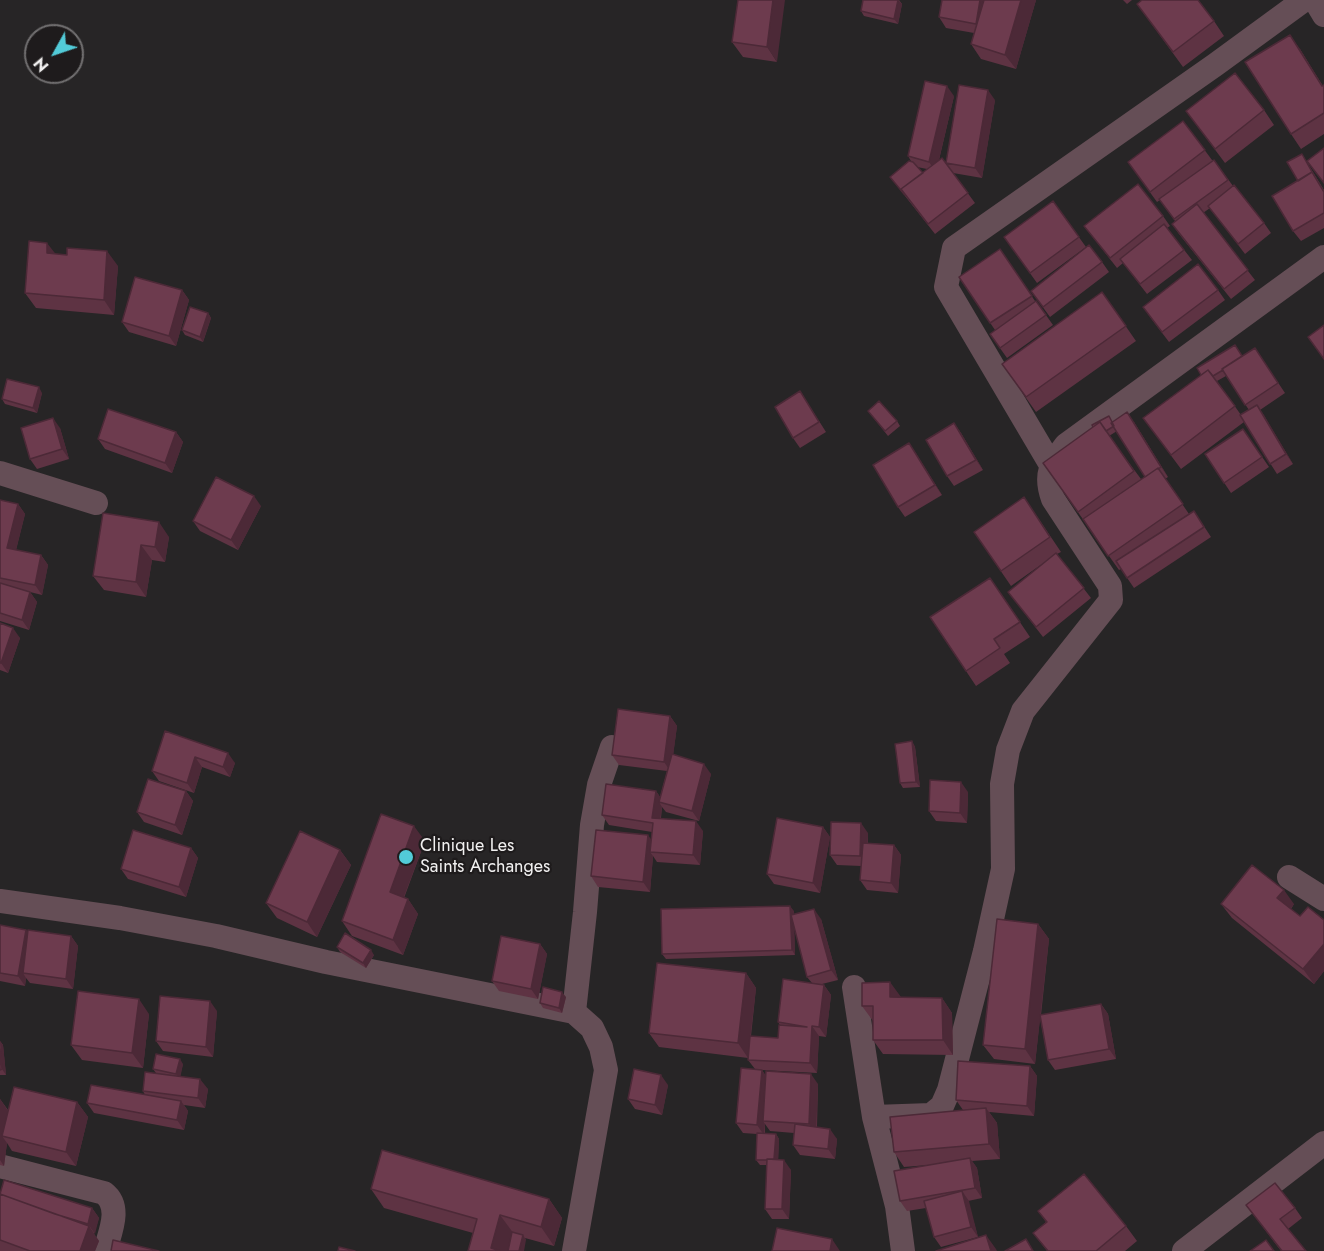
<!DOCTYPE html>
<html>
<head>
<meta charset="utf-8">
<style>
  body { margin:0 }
  #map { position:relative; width:1324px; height:1251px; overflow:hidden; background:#272526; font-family:Jost,sans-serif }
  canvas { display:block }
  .north { position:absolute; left:24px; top:24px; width:60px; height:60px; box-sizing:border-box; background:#1e1b1c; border:2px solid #727071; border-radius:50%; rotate:230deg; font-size:16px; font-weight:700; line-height:24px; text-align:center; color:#f1f0f0 }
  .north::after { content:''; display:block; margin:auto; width:21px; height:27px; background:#52cbd8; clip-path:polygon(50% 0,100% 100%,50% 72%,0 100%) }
</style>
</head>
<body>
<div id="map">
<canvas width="1324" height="1251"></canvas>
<div class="north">N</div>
</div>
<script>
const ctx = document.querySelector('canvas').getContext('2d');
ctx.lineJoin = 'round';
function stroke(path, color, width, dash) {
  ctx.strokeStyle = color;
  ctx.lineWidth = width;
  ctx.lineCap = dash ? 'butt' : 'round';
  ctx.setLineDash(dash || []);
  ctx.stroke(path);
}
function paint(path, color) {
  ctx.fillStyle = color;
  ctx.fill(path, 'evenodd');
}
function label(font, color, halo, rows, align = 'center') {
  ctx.font = font + ' Jost,sans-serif';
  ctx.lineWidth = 4.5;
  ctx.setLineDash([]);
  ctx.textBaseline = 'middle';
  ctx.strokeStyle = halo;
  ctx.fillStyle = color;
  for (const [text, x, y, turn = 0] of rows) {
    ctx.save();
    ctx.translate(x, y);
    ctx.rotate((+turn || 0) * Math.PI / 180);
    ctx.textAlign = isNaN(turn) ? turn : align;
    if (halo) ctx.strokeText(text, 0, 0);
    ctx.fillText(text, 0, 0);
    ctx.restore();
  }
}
const minor = new Path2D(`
  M1315,0L1324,15
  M1051,465L946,287L954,248L1215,65L1304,0
  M0,473L96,503
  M1289,877L1324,899
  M0,901L120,918L216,936L326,962L574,1012L592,1028L601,1047L606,1070L574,1251
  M854,987L874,1117L897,1206L903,1251
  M574,1012L585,912L592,825L599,785L612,747
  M874,1117L931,1115L942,1106L949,1090L985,951L1003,869L1002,784L1008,750L1023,711L1111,600L1110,586L1053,499C1044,474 1051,465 1066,445L1324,257
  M0,1166L104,1193C122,1207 110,1232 105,1251
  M1184,1251L1324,1143`);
const wall = new Path2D(`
  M738,0L777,62L743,57L732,42Z
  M863,0H899L902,4L898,24L864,16L861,11Z
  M942,0H1036L1016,69L981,59L971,44L974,33L946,28L939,17Z
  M1123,0H1132L1127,4Z
  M1137,4L1214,21L1224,36L1183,67Z
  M1300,49L1323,86L1324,85V134L1301,149L1291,134Z
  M954,96L939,160L946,163L995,100L982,178L953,173L975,203L935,234L890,177L911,161L908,156ZM917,167L927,169L923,173Z
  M1264,110L1274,125L1225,163L1186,111Z
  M1183,121L1212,160H1214L1233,186L1264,223L1271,233L1245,254L1210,208L1203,213L1255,280L1231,299L1179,234L1172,224L1175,221L1160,200L1157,202L1128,162Z
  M1302,154L1324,190V228L1301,241L1293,231Z
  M1053,201L1086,247L1037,283L1004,237Z
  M1163,216L1170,226L1167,228L1192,260L1147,294L1123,263L1117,268L1084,226Z
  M1000,249L1035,301H1036L1053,325L1007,358L990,334L995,330L959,277Z
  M56,254L67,255L118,266L114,315L36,308L25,293Z
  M1102,262L1109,272L1050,317L1031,291Z
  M182,290L189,300L176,346L129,332L122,322Z
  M1218,290L1225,300L1169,342L1150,317Z
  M1102,292L1136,341L1036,412L1002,364Z
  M208,313L211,318L203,342L185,335L182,330Z
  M1255,348L1285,393L1260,410L1293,464L1277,474L1244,422L1181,469L1143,418ZM1226,376L1249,410L1241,415L1217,381Z
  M800,391L826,432L800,448L793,438Z
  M42,393L37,413L5,404L2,399Z
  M868,411L897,421L900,426L888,436Z
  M1113,422H1134L1168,477L1165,479L1189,514L1194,511L1211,537L1134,588L1121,569L1119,570L1043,463ZM1117,431L1145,477L1141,479L1109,436Z
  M954,423L961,433L983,470L954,486L947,476Z
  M60,428L69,459L37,469L30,459Z
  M1243,429L1269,467L1231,493L1205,454Z
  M176,432L183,442L172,473L105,449L98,439Z
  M909,443L942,495L905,517L898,507Z
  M1024,497L1061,552L1057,554L1091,598L1043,637L1008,592L1042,564L1011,586L974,532Z
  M0,500L18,504L25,514L16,550L41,555L48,565L42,595L30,592L37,602L29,630L0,621Z
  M261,506L238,550L200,531L193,521Z
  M103,513L169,537L165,562L152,560L146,597L104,590L93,576Z
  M990,578L1030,637L1004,654L1010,663L976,686L966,671Z
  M0,623L20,638L8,673L0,670Z
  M670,716L677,726L673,755L711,774L699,821L666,812L662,807L661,818L703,831L700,865L657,862L653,856L650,892L598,887L591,876L651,841L652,832L609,825L602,815L656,791L660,797L667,771L619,765L612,755Z
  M165,731L235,763L230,777L202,767L194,793L159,781L152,771Z
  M912,741L915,747L920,787L903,788L900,783Z
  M186,791L193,801L182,835L144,822L137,812Z
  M968,792L967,823L936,821L929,811Z
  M823,827L830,837L820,893L774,884L767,874Z
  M868,833V843L894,845L901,855L898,893L867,890L860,880L861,866L837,865L830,855Z
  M425,841L404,898L408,899L418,914L403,955L352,936L342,921Z
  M191,848L198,858L186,897L128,879L121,869Z
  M340,850L351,865L317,937L277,918L266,903Z
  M1221,904H1294L1291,909L1300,916L1324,920V971L1314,984L1232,918Z
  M794,911V914L821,919L838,980L822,984L824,985L831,995L826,1037L819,1036L817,1073L762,1070L765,1075L818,1084L817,1127L837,1139L835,1159L800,1155L793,1145L794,1133L770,1131L765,1124V1134H776L779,1139L778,1160L791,1170L789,1219H772L765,1209L767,1165H760L756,1160L757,1134L743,1133L736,1123L755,1069L748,1060V1058L659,1047L649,1033L746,973L756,988L751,1036L778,1038L780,1025L778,1022L812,983L807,977L794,928L795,955L666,959L662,954Z
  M1038,924L1049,939L1041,1015L1101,1004L1108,1014L1116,1059L1055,1070L1048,1060L1040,1018L1035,1064L994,1059L983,1045Z
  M0,925L26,930L28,932L71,936L78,946L73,989L30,983L26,978L25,986L0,981Z
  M540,944L547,954L538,999L499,991L492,981Z
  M337,947L374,955L366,968L340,952Z
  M566,997L562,1013L543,1008L540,1003Z
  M901,997L942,998L952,1013L953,1055L883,1054L873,1040V1021L862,1006Z
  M217,1011L213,1057L163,1051L156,1041Z
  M149,1014L143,1068L82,1060L71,1045Z
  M0,1041L3,1045L6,1075H0Z
  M183,1064L180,1076L208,1089L205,1108L184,1105L188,1111L184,1130L94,1113L87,1103L145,1095L143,1091L156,1073L153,1069Z
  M1030,1066L1037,1076L1034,1116L989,1112L997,1123L1000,1159L972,1161L977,1168L982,1198L968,1201L978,1237L941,1247L934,1237L926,1208L907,1211L900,1201L928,1165L904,1167L894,1152L963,1110L956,1100Z
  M668,1085L662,1115L635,1109L628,1099Z
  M0,1099L8,1110L77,1102L88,1117L76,1166L12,1151L7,1143L4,1166L0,1165Z
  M371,1189L549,1199L562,1218L554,1246L525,1238L526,1240L473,1233L384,1208Z
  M0,1192L92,1208L99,1218L94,1234L99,1241L95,1251H0Z
  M1246,1205L1295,1208L1302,1218L1288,1229L1306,1251H1281Z
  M1038,1211L1126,1226L1137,1241L1125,1251H1047L1033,1233L1046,1222Z`);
const shadedWall = new Path2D(`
  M773,0H785L777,62L767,47Z
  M898,0L902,4L898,24L894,19Z
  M980,0H989L983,34L976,24Z
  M1021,0H1036L1016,69L1005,55Z
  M1290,35L1300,49L1324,89Z
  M947,86L954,96L936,172L929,162Z
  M988,90L995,100L982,178L975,168Z
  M47,243L58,257L47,253Z
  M107,251L118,266L114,315L104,300Z
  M182,290L189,300L176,346L169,336Z
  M208,313L211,318L203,342L200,337Z
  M39,387L42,393L37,413L33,408Z
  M1257,405L1264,415L1293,464L1286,454Z
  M1127,412L1134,422L1168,477L1161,467Z
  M53,418L60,428L69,459L62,449Z
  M954,423L961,433L983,470L976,460Z
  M176,432L183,442L172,473L165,463Z
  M909,443L916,453L942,495L935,485Z
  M254,496L261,506L238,550L231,540Z
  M18,504L25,514L14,558L7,548Z
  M159,522L169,537L165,562L155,547Z
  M141,545L152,560L146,597L136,582Z
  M41,555L48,565L42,595L35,585Z
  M30,592L37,602L29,630L22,620Z
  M13,628L20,638L8,673L1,663Z
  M670,716L677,726L671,772L664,762Z
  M912,741L915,747L920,787L916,782Z
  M228,753L235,763L230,777L223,767Z
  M195,757L202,767L194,793L187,783Z
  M704,764L711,774L699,821L692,811Z
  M961,782L968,792L967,823L960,813Z
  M186,791L193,801L182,835L175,825Z
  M656,791L663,801L659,802L662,807L659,828L652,818Z
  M696,821L703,831L700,865L693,855Z
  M861,823L868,833L867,866L860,856Z
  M414,826L425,841L400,907L390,892Z
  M823,827L830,837L820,893L813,883Z
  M648,835L655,845L650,852L653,856L650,892L643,882Z
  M894,845L901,855L898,893L891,883Z
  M191,848L198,858L186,897L179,887Z
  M340,850L351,865L317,937L307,922Z
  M1284,890L1294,904L1288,913L1277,898Z
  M408,899L418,914L403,955L393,940Z
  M790,906L794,911L795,955L792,950Z
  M814,909L821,919L838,980L831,970Z
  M1038,924L1049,939L1035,1064L1025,1049Z
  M26,930L33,940L23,973L26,978L25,986L18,976Z
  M71,936L78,946L73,989L66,979Z
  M540,944L547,954L538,999L531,989Z
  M1324,944V971L1314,984L1303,969Z
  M371,950L374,955L366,968L363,963Z
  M746,973L756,988L748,1058L738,1043Z
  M890,982L901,997H890Z
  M824,985L831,995L826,1037L819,1027Z
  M562,992L566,997L562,1013L559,1008Z
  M942,998L952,1013L953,1055L943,1040Z
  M139,999L149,1014L143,1068L132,1053Z
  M210,1001L217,1011L213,1057L206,1047Z
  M1101,1004L1108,1014L1116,1059L1109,1049Z
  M812,1026L819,1036L817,1073L810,1063Z
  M0,1041L3,1045L6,1075L2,1069Z
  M180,1059L183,1064L180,1079L176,1074Z
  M1030,1066L1037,1076L1034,1116L1027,1106Z
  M762,1070L769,1080L763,1121L765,1124L764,1135L757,1125Z
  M811,1074L818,1084L816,1134L809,1124Z
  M661,1075L668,1085L662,1115L655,1105Z
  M200,1079L208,1089L205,1108L198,1098Z
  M0,1099L10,1114L2,1136L7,1143L4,1166L0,1160Z
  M181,1101L188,1111L184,1130L177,1120Z
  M77,1102L88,1117L76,1166L66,1152Z
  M986,1108L997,1123L1000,1159L989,1144Z
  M830,1129L837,1139L835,1159L828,1149Z
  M776,1134L779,1139L778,1166L774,1161Z
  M970,1158L977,1168L982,1198L975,1188Z
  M784,1160L791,1170L789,1219L782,1209Z
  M962,1191L969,1201L978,1237L971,1227Z
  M549,1199L562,1218L554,1246L541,1227Z
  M92,1208L99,1218L95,1234L88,1224Z
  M500,1215L514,1234L509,1251H493L491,1248Z
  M89,1226L99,1241L95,1251H80Z
  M523,1235L526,1240L524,1251H519Z
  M986,1235L996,1249L997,1251H991Z
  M832,1239L840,1251H830Z`);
const building = new Path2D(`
  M738,0H773L767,47L732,42Z
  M863,0H898L894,19L861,11Z
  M942,0H980L976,24L939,17Z
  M984,0H1021L1005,55L971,44Z
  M1142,0H1198L1214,21L1173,52L1137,4Z
  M1290,35L1322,86L1324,85V113L1291,134L1245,62Z
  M1235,73L1264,110L1215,149L1186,111Z
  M925,81L947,86L929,162L908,156Z
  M959,85L988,90L975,168L946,163Z
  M1183,121L1205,150L1150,192L1128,162Z
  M1324,148V183L1307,161Z
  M1302,154L1312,172L1298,181L1287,162Z
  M942,158L968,193L928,224L901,189Z
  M1214,160L1228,180L1174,219L1159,199Z
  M909,161L913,162L923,173L901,189L904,194L890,177Z
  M1312,172L1324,192V213L1293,231L1272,196Z
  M1138,184L1163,216L1110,258L1084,226Z
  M1234,185L1264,223L1238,244L1208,206Z
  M1053,201L1079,237L1030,273L1004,237Z
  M1197,204L1248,270L1224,289L1172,224Z
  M1164,224L1184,250L1140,284L1120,259Z
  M29,241L47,243V253L67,255V248L107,251L104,300L25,293Z
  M1089,245L1102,262L1043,307L1031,291Z
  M1000,249L1032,296L990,323L959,277Z
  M1198,264L1218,290L1162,332L1143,307Z
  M135,277L182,290L169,336L122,322Z
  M1102,292L1126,326L1026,397L1002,364Z
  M1036,301L1046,315L1000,348L990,334Z
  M190,307L208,313L200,337L182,330Z
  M1324,325V359L1308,337Z
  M1235,345L1242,356L1222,369L1223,370L1213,376L1208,370L1201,375L1197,368Z
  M1255,348L1278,383L1245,405L1222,369Z
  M1208,370L1235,406L1171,455L1143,418Z
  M7,379L39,387L33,408L2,399Z
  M800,391L819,422L793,438L775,407Z
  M879,401L897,421L885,431L868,411Z
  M1257,405L1286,454L1270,464L1240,415Z
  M108,409L176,432L165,463L98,439Z
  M1127,412L1161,467L1158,469V468L1145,477L1111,423Z
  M1109,416L1114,426L1106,431L1100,422L1093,427L1092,425Z
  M53,418L62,449L30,459L21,428Z
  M1100,422L1134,471L1078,512L1043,463Z
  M954,423L976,460L947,476L926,440Z
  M1243,429L1262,457L1224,483L1205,454Z
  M909,443L935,485L898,507L873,465Z
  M1158,468L1183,504L1108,556L1083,519Z
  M216,477L254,496L231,540L193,521Z
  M1024,497L1050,537L1001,571L974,532Z
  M0,500L18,504L7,548L41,555L35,585L0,578Z
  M1194,511L1204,527L1127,578L1116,561Z
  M103,513L159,522L155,547L141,545L136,582L93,576Z
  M1056,553L1084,588L1036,627L1008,592Z
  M990,578L1020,622L994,639L1000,648L966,671L930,617Z
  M0,583L30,592L22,620L0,613Z
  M0,623L13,628L1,663H0Z
  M618,709L670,716L664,762L612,755Z
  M165,731L228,753L223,767L195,757L187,783L152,771Z
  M912,741L916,782L900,783L895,744Z
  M672,754L704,764L692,811L659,802Z
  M148,779L186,791L175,825L137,812Z
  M930,780L961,782L960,813L929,811Z
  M606,784L656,791L652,818L696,821L693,855L650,852L653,823L602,815Z
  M381,814L414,826L390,892L408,899L393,940L342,921Z
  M777,818L823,827L813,883L767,874Z
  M831,822L861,823L860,856L830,855Z
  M133,830L191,848L179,887L121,869Z
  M596,830L648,835L643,882L591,876Z
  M300,831L340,850L307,922L266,903Z
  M863,843L894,845L891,883L860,880Z
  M1252,865L1284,890L1277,898L1300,916L1308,907L1324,920V944L1303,969L1221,904Z
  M790,906L792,950L662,954L661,909Z
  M814,909L831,970L807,977L791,915Z
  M997,919L1038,924L1025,1049L983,1045Z
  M0,925L26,930L18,976L0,973Z
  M28,930L71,936L66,979L23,973Z
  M345,933L371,950L363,963L337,947Z
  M501,936L540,944L531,989L492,981Z
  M657,963L746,973L738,1043L649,1033Z
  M783,979L824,985L819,1027L812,1026L810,1063L748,1060L750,1036L778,1038L779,1025L807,1027L778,1022Z
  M890,982V997L942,998L943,1040H873V1006H862V983Z
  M543,987L562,992L559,1008L540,1003Z
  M78,991L139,999L132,1053L71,1045Z
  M160,996L210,1001L206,1047L156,1041Z
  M1101,1004L1109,1049L1048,1060L1040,1015Z
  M0,1049L2,1069L0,1070Z
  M156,1054L180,1059L176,1074L153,1069Z
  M958,1061L1030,1066L1027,1106L956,1100Z
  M741,1068L762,1070L757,1125L736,1123Z
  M634,1069L661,1075L655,1105L628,1099Z
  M766,1071L811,1074L809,1124L763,1121Z
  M145,1072L200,1079L198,1098L143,1091Z
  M91,1085L181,1101L177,1120L87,1103Z
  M14,1087L77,1102L66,1152L2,1136Z
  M986,1108L989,1144L894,1152L890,1117Z
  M795,1124L830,1129L828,1149L793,1145Z
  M757,1133L776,1134L774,1159H767V1160H756Z
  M382,1150L549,1199L541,1227L500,1215L491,1248L500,1251H468L477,1219L371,1189Z
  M970,1158L975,1188L900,1201L894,1171Z
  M767,1159L784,1160L782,1209H765Z
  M1084,1174L1126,1226L1096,1251H1048L1033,1233L1047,1222L1038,1211Z
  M4,1180L92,1208L88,1224L55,1214L0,1194Z
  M1275,1183L1295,1208L1280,1219L1306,1251H1282L1246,1205Z
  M962,1191L971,1227L934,1237L924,1201Z
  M0,1194L89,1226L80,1251H30L0,1240Z
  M777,1228L832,1239L830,1251H772Z
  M512,1232L523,1235L519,1251H508Z
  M986,1235L991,1251H936Z
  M1026,1239L1033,1251H1005Z
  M113,1240L159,1251H111Z
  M1266,1240L1274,1251H1250Z
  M339,1247L355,1251H338Z`);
const markers = [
  [406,857,8,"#52cbd8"]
];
const poiNames = [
  ["Clinique Les",420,847],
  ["Saints Archanges",420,868]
];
stroke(minor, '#654e56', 24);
paint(wall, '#5e3343');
paint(shadedWall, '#4c2937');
paint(building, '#6d3b4e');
stroke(building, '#4c2937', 1.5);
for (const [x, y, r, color] of markers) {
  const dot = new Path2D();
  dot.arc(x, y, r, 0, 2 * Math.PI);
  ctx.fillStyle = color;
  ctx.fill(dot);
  stroke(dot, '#1e1b1c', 2);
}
label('18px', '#f1f0f0', '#1e1b1c', poiNames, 'left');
</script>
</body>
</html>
